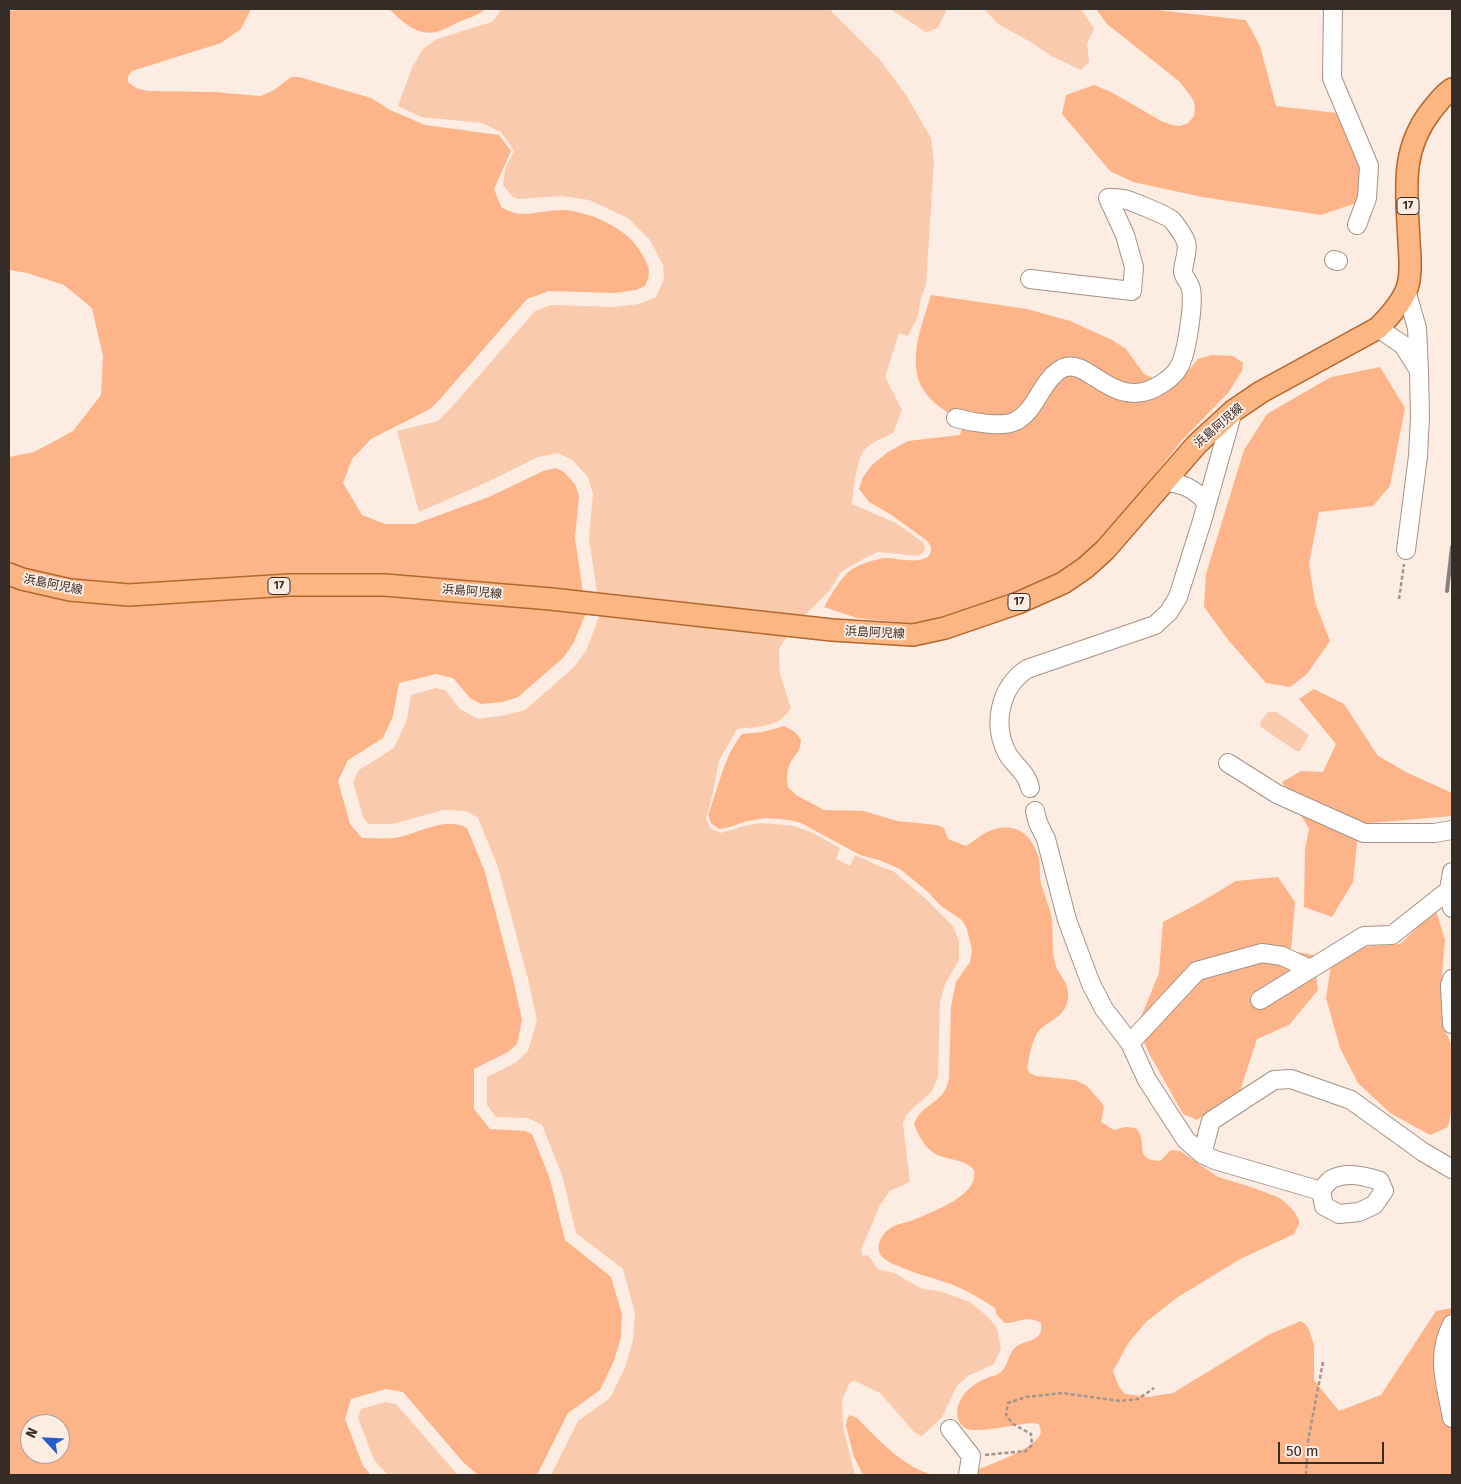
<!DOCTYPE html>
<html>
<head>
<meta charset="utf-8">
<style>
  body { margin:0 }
  #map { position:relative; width:1461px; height:1484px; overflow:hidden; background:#fdece2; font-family:"Fira Sans",sans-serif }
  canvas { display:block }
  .frame { position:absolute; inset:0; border:10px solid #342c27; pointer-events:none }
  .north { position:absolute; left:20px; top:1414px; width:50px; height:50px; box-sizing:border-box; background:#fdece2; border:1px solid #ad9f97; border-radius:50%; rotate:295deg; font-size:14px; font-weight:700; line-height:20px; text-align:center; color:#342c27 }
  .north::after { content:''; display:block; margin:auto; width:18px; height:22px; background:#255cca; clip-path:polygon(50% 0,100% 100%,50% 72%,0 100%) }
  .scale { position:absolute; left:1278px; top:1442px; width:106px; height:22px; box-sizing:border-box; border:2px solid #342c27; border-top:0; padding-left:6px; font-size:15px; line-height:18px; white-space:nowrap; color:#342c27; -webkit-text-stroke:4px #fdece2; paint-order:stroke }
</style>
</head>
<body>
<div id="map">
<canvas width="1461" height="1484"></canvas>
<div class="frame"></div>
<div class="north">N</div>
<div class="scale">50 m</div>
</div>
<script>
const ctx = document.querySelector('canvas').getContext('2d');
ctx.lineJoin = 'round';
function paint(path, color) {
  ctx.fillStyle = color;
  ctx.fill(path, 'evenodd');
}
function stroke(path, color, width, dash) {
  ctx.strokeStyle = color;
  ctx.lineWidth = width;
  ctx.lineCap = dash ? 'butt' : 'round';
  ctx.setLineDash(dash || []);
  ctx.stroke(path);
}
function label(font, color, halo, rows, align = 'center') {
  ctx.font = font + ' "Fira Sans","Noto Sans JP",sans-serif';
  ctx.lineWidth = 4;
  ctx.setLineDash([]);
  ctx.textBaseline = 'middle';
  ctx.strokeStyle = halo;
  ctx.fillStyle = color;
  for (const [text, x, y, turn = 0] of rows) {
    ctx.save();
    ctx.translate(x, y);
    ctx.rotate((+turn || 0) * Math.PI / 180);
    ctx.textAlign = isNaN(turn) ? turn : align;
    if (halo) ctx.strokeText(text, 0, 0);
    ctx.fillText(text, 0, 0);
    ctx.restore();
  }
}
const green = new Path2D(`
  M28,9H251L241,29L221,43L132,71L128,76V82L136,88L148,91L213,92L261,96L274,90L291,77H299L371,98L390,110L425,125L499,135L511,151L494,189L501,207C505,209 511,212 515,213C527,216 548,210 561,210C590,211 628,228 642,254C649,268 652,271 645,286L636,290L614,293L549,291L527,299L441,398L430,409L371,439L352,459L343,483L362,515L385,524H415L489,497L543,471L556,468L564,472L575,484L579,496L575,538L586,613L573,644L563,658L518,697L503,702L481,704L470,698L453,678L436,674L399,683L393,716L383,738L348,760L338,781L350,824L362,838C372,838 383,839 394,838C416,835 445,815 467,828L485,872L514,983L522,1020L517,1044L508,1052L474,1069V1109L490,1129L525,1131L532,1134L550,1179L565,1240L611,1277L622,1314L621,1338L613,1363L600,1390L568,1413L537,1475H478L463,1462L403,1392L386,1389L351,1399L345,1419L363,1466L371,1475H9V457L34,452L73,431L101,395L103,356L92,308L64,285L27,273L9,270V11ZM30,1424H60V1454H30Z
  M389,9H485C478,16 470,17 461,21C453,24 445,30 436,32C416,36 402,21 389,9Z
  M1096,9H1147L1246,20L1260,46L1276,106L1345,114L1367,149L1362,201L1321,215L1202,197L1133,182L1110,171L1062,114L1066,95L1094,85L1111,92L1163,122L1172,125L1180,126L1188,123L1194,116L1195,105L1192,98L1180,82L1107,24Z
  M931,295L1027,309L1070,321L1112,340L1126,349L1144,374L1153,378L1168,380L1187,372L1198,359L1211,355L1233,356L1243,363L1242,371L1228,393L1183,439L1109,532L1056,577L979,612L919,624L857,618L824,607C832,594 840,578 852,569C861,564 876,559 886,558C897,558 930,567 931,550C931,545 929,543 926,540L890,514L869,502L859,489L863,477L872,465L888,452L908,441L960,435L962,428L961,421C949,413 936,406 927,395C904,367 922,325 931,295Z
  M1380,367L1405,408L1390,486L1373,506L1319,512L1309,564L1315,602L1330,641L1307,674L1290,687L1266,683L1229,641L1204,607L1206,574L1244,450L1267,414L1331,377Z
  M1314,689L1344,704L1378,756L1408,773L1452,793V816L1359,824L1353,882L1332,917L1304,907L1305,849L1309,829L1282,782L1301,771L1323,772L1336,744L1299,699Z
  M784,726L795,732L801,740C800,754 793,755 789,766C786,773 787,780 788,787L796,795L824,810L864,811L897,821L937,825L944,828L948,839L966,846C974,841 983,833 992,830C1016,822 1031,834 1038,856C1041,865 1039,874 1041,883C1044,895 1050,907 1052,920C1053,932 1052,946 1054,958C1056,977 1073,981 1067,1003C1063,1019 1043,1022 1036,1035C1031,1045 1029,1058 1027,1069L1030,1073L1036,1076L1075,1080L1087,1086L1101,1102L1104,1107L1101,1122L1114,1130L1125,1127L1136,1128C1149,1142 1132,1160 1160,1161L1171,1150L1180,1151L1218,1177L1251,1187L1280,1198L1294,1211L1299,1220V1224L1294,1234L1288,1237L1242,1258L1178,1297L1147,1321L1129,1342L1113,1371L1119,1387L1125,1394L1148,1397L1173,1393L1268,1335L1301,1321L1308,1327L1314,1345V1380L1339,1411L1381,1395L1436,1311L1452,1308V1475H961C977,1470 1034,1450 1040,1435C1042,1431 1040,1428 1039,1424L1032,1423C1019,1424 978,1433 967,1429C962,1427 959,1422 958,1418C955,1410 960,1399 965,1393C971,1386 979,1381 987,1378C992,1376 997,1376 1001,1372C1009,1365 1008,1352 1017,1346C1027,1339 1044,1342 1041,1323C1026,1314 1020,1323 1005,1323L996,1314L995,1308C983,1300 971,1293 958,1287C939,1279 919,1275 900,1267C896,1265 890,1263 886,1260C872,1251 880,1234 892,1227C900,1223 910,1222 918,1218C936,1210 979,1195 974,1170C964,1158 947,1161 934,1153C924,1147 919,1135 914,1125C920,1103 944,1105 949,1079L951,1006L956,982L970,962L972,950L967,929L962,920L941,906L927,891L900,869L879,860L860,855L801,823L790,820L767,818L747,821L730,827L719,829L711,823L708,815C719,787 723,758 742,734L763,732Z
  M1278,877L1295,902L1291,951L1314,955L1318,990L1289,1025L1257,1039L1240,1091L1197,1120L1183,1114L1150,1055L1137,1027L1159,973L1163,922L1201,902L1236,881Z
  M1436,910L1445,940L1441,986L1446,1032L1452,1046V1109L1448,1127L1430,1135L1390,1113L1358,1083L1340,1048L1326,998L1331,965L1360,947L1400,944Z
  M850,1415L857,1418C876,1437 909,1474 938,1475H863L854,1457L846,1426L847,1419Z`);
const water = new Path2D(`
  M500,9H830L833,13L881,61L906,95L931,138L934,161L926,285L921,298L918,316L908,336L899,333L885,377L902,410L893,433C884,438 872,442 865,449C856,459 854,490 852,504L896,523L924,543L925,550L919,556L878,552L865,558L841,572L830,590L793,627L779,649L780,674L791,708C778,729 758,726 737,729L719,761L713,792L706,818L710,828L720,833L748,825L762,823L794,826L813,833L840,848L836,859L850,866L855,855L881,867L893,871L926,899L953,926L959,941V960L945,984L940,1003L938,1077L932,1091L906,1115L903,1124L910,1182L890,1191L880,1205L861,1250L863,1256L868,1255L878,1269L894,1273L922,1289L939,1291L970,1302L988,1317L997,1328L1001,1349L994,1364L968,1376L957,1386L942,1417L922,1436L914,1432L880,1393L855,1381L850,1382L842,1400L843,1427L855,1475H551L578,1421L610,1398L625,1368L633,1340L635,1313L623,1269L576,1233L562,1175L542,1125L528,1118L496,1117L487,1105V1077L515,1063L528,1051L537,1020L528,979L498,867L478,818L466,811L444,810L392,824H368L363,817L353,782L359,770L394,748L407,720L411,695L436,688L445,690L460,709L478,719L506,715L525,710L573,668L586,651L600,614L589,538L593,494L588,477L572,460L558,453L538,457L483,484L419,512L397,431L438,421L451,408L535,311L551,305L615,307L639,304L656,297L664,279L663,265L650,240L628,218L589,200L562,196L518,199L512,196L503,185L505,169L514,151L501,132L482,123L421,117L398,106L412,68L423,49L437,39L492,22L499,13Z
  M890,9H947L938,28L926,32Z
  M984,9H1081L1094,28L1087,44L1089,62L1081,70L1051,56L1034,44L998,24Z
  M1268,712H1277L1309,735L1300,751H1296L1261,727L1260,722Z
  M386,1402L396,1404L458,1475H388L374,1460L358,1418L361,1409Z`);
const path = new Path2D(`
  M1399,599L1404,564
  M985,1455L1026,1451L1032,1445L1031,1434L1013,1424L1006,1415L1008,1403L1026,1397L1062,1393L1120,1401L1138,1399L1154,1388
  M1306,1475L1308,1441L1323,1362`);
const minor = new Path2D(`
  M1333,9L1332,78L1369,166L1367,198L1357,225
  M1334,260L1338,261
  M1378,328L1403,345L1418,369
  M956,418C970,422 1002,428 1016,421C1028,415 1035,401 1042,390C1047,382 1054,372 1063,368C1089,356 1115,416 1163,383C1169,379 1176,373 1179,367C1187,353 1194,304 1191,289C1190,283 1184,278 1183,272C1183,263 1189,251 1186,242C1184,235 1176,225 1172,220C1168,216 1130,200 1123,199C1118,198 1113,198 1108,198L1125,235L1134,267L1132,291L1030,279
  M1164,482C1184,483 1193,489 1207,502
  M1406,550L1418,456L1420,417L1419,372L1417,328L1406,290
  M1228,763L1277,794L1364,833H1434L1452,830
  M1030,788C1027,772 1015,767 1007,753C992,724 1000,687 1027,669L1155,625L1169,612L1178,597L1202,521L1233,411
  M1035,811L1038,823L1046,839L1067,920L1091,984L1104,1009L1130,1043L1147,1080L1186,1140L1202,1154L1215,1160L1321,1191C1324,1187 1328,1181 1332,1179C1347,1171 1366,1176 1380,1181L1384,1191L1374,1205L1359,1212L1339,1214L1324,1206L1321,1191
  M1452,872L1449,890L1452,908
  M1452,979L1450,985L1452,1024
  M1260,1000L1364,936L1392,935L1449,890
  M1130,1043L1197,971L1262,953L1282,956L1310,969
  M1202,1154L1211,1121L1274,1080L1291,1079L1351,1100L1423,1152L1452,1169
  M1452,1324C1435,1358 1446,1383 1452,1418
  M950,1429L971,1456L968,1475`);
const major = new Path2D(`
  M9,574L22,579L70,590L129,595L289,585H385L551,599L832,630L913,635L945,628L1018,603L1063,583L1085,568L1105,550L1197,444L1233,411L1261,392L1378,328C1389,317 1400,305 1406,291C1412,277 1410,257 1409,242C1407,194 1399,152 1431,111C1438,102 1443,95 1452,89`);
const rail = new Path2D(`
  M1447,591L1452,547`);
const shields = [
  [1408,206,22],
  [279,586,22],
  [1019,602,22]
];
const shieldNames = [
  ["17",1408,206],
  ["17",279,586],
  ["17",1019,602]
];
const streetNames = [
  ["浜島阿児線",1219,426,-41],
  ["浜島阿児線",53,585,11],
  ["浜島阿児線",472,592,5],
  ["浜島阿児線",875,633,3]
];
paint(green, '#fdb489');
paint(water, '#facaad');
stroke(minor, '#a59186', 20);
stroke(major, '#b4662c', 24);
stroke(path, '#a2958e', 2.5, [4, 2.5]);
stroke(minor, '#fff', 18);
stroke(major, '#fbb682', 21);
stroke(rail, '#8b7f78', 4);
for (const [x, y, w] of shields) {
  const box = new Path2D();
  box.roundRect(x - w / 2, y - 8.5, w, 17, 4);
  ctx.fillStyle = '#fdece2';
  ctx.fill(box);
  stroke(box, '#342c27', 1);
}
label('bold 11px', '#342c27', null, shieldNames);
label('12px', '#342c27', '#fdece2', streetNames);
</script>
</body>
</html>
